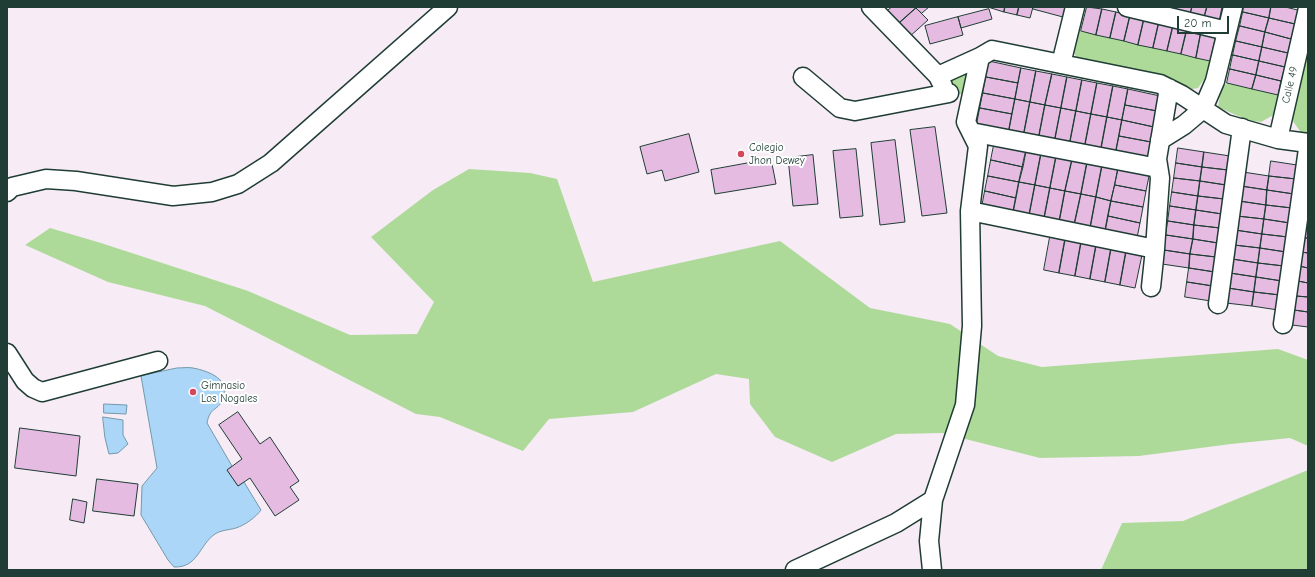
<!DOCTYPE html>
<html>
<head>
<meta charset="utf-8">
<style>
  body { margin:0 }
  #map { position:relative; width:1315px; height:577px; overflow:hidden; background:#f7ebf6; font-family:"Comic Neue",sans-serif }
  canvas { display:block }
  .frame { position:absolute; inset:0; border:8px solid #1f3d34; pointer-events:none }
  .scale { position:absolute; left:1177px; top:16px; width:52px; height:18px; box-sizing:border-box; border:2px solid #1f3d34; border-top:0; padding-left:5px; font-size:12px; line-height:14px; white-space:nowrap; color:#1f3d34; -webkit-text-stroke:3px #fff; paint-order:stroke }
</style>
</head>
<body>
<div id="map">
<canvas width="1315" height="577"></canvas>
<div class="frame"></div>
<div class="scale">20 m</div>
</div>
<script>
const ctx = document.querySelector('canvas').getContext('2d');
ctx.lineJoin = 'round';
function paint(path, color) {
  ctx.fillStyle = color;
  ctx.fill(path, 'evenodd');
}
function stroke(path, color, width, dash) {
  ctx.strokeStyle = color;
  ctx.lineWidth = width;
  ctx.lineCap = dash ? 'butt' : 'round';
  ctx.setLineDash(dash || []);
  ctx.stroke(path);
}
function label(font, color, halo, rows, align = 'center') {
  ctx.font = font + ' "Comic Neue",sans-serif';
  ctx.lineWidth = 4;
  ctx.setLineDash([]);
  ctx.textBaseline = 'middle';
  ctx.strokeStyle = halo;
  ctx.fillStyle = color;
  for (const [text, x, y, turn = 0] of rows) {
    ctx.save();
    ctx.translate(x, y);
    ctx.rotate((+turn || 0) * Math.PI / 180);
    ctx.textAlign = isNaN(turn) ? turn : align;
    if (halo) ctx.strokeText(text, 0, 0);
    ctx.fillText(text, 0, 0);
    ctx.restore();
  }
}
const green = new Path2D(`
  M1081,31L1210,61L1213,63L1209,72L1198,88L1187,90L1164,76L1078,59L1073,52L1076,33Z
  M1305,59L1308,60V135L1302,134L1290,117Z
  M964,70L968,73L965,94H958L946,84V80Z
  M1227,83L1278,95L1280,102L1277,113L1261,122L1247,120L1218,107L1221,89Z
  M469,169L530,173L557,179L593,282L780,241L870,308L950,324L998,356L1042,367L1278,349L1308,360V446L1290,438L1231,444L1139,456L1040,458L942,433L896,434L832,462L775,437L750,404L749,379L716,374L633,412L549,419L523,451L440,417L416,414L205,306L108,282L25,245L50,228L101,243L248,291L350,335L417,334L434,302L371,237L433,190Z
  M1308,470V570H1101L1122,523L1183,521Z`);
const water = new Path2D(`
  M177,368C182,368 188,367 193,368C209,371 233,380 222,401C217,411 210,407 207,423L232,466L227,470L238,486L244,482L261,510C255,518 245,525 236,528C229,530 221,530 215,534C199,545 198,568 174,567L168,560L141,515L142,486L157,468L141,376Z
  M104,404L127,405L126,414L104,413Z
  M103,417L123,420V435L128,444L118,453L109,454L105,438Z`);
const building = new Path2D(`
  M892,7H915L916,8L897,25L885,13Z
  M915,7H929L922,13Z
  M992,7H1005L1004,12L991,8Z
  M1005,7H1019L1017,15L1004,12Z
  M1019,7H1033L1030,18L1017,15Z
  M1033,7H1065L1063,17L1033,9Z
  M1087,7L1102,9L1096,35L1081,31Z
  M1177,7H1192L1190,15L1176,12Z
  M1192,7H1207L1204,18L1190,15Z
  M1207,7H1222L1219,22L1204,18Z
  M1244,7H1271L1269,18L1243,12Z
  M1271,7H1285L1298,10L1295,24L1269,18Z
  M916,8L928,20L908,38L897,25Z
  M989,9L992,19L961,28L958,17Z
  M1102,9L1116,12L1110,38L1096,35Z
  M1116,12L1130,16L1124,41L1110,38Z
  M1243,12L1269,18L1265,32L1240,26Z
  M1130,16L1144,19L1138,45L1124,41Z
  M958,17L963,35L930,44L925,26Z
  M1269,18L1295,24L1291,39L1265,32Z
  M1144,19L1159,22L1153,48L1138,45Z
  M1159,22L1173,26L1167,51L1153,48Z
  M1173,26L1187,29L1181,54L1167,51Z
  M1240,26L1265,32L1262,47L1236,41Z
  M1187,29L1201,32L1196,58L1181,54Z
  M1201,32L1216,35L1210,61L1196,58Z
  M1265,32L1291,39L1288,53L1262,47Z
  M1236,41L1262,47L1259,61L1233,55Z
  M1262,47L1288,53L1285,67L1259,61Z
  M1233,55L1259,61L1256,75L1230,69Z
  M989,61L1021,68L1018,83L986,77Z
  M1259,61L1285,67L1281,81L1256,75Z
  M1021,68L1036,71L1030,102L1015,99Z
  M1230,69L1256,75L1252,89L1227,83Z
  M1036,71L1052,74L1045,105L1030,102Z
  M1052,74L1067,77L1061,108L1045,105Z
  M1256,75L1281,81L1278,95L1252,89Z
  M986,77L1018,83L1015,99L983,93Z
  M1067,77L1082,80L1076,111L1061,108Z
  M1082,80L1097,83L1091,114L1076,111Z
  M1097,83L1113,86L1107,117L1091,114Z
  M1113,86L1128,89L1122,120L1107,117Z
  M1128,89L1160,96L1157,111L1125,105Z
  M983,93L1015,99L1012,114L980,108Z
  M1015,99L1030,102L1024,133L1009,130Z
  M1030,102L1045,105L1039,136L1024,133Z
  M1045,105L1061,108L1055,139L1039,136Z
  M1125,105L1157,111L1154,127L1122,120Z
  M980,108L1012,114L1009,130L977,124Z
  M1061,108L1076,111L1070,142L1055,139Z
  M1076,111L1091,114L1085,145L1070,142Z
  M1091,114L1107,117L1101,149L1085,145Z
  M1107,117L1122,120L1116,151L1101,149Z
  M1122,120L1154,127L1151,142L1119,136Z
  M935,127L947,213L922,216L910,130Z
  M689,134L699,172L665,181L662,170L647,174L640,147Z
  M1119,136L1151,142L1148,158L1116,151Z
  M895,140L905,222L880,225L871,143Z
  M994,145L1026,151L1023,167L991,160Z
  M1178,148L1204,152L1202,167L1176,163Z
  M856,149L863,216L840,218L833,151Z
  M1026,151L1041,154L1035,185L1019,182Z
  M1204,152L1230,156L1228,170L1202,167Z
  M1041,154L1056,157L1050,188L1035,185Z
  M813,155L818,204L793,206L788,158Z
  M1056,157L1072,160L1065,191L1050,188Z
  M771,159L776,184L715,194L711,170Z
  M991,160L1023,167L1019,182L988,176Z
  M1072,160L1087,163L1081,194L1065,191Z
  M1271,161L1297,165L1296,179L1269,176Z
  M1087,163L1102,166L1096,197L1081,194Z
  M1176,163L1202,167L1200,181L1174,178Z
  M1102,166L1118,169L1111,201L1096,197Z
  M1202,167L1228,170L1226,185L1200,181Z
  M1118,169L1149,176L1146,191L1115,185Z
  M1243,172L1269,176L1267,190L1241,186Z
  M988,176L1019,182L1016,198L985,191Z
  M1269,176L1296,179L1294,194L1267,190Z
  M1174,178L1200,181L1198,196L1172,192Z
  M1200,181L1226,185L1224,199L1198,196Z
  M1019,182L1035,185L1029,216L1013,213Z
  M1035,185L1050,188L1044,219L1029,216Z
  M1115,185L1146,191L1143,207L1111,201Z
  M1241,186L1267,190L1266,205L1239,201Z
  M1050,188L1065,191L1059,223L1044,219Z
  M1267,190L1294,194L1292,208L1266,205Z
  M985,191L1016,198L1013,213L982,207Z
  M1065,191L1081,194L1074,226L1059,223Z
  M1172,192L1198,196L1196,210L1170,206Z
  M1081,194L1096,197L1090,229L1074,226Z
  M1198,196L1224,199L1222,214L1196,210Z
  M1096,197L1111,201L1105,232L1090,229Z
  M1111,201L1143,207L1140,223L1108,216Z
  M1239,201L1266,205L1264,219L1237,216Z
  M1266,205L1292,208L1290,223L1264,219Z
  M1170,206L1196,210L1194,225L1168,221Z
  M1196,210L1222,214L1220,228L1194,225Z
  M1108,216L1140,223L1137,238L1105,232Z
  M1237,216L1264,219L1262,234L1235,230Z
  M1264,219L1290,223L1288,237L1262,234Z
  M1168,221L1194,225L1193,239L1166,235Z
  M1305,223L1308,224V238H1303Z
  M1194,225L1220,228L1218,243L1193,239Z
  M1235,230L1262,234L1260,248L1234,245Z
  M1262,234L1288,237L1286,252L1260,248Z
  M1166,235L1193,239L1190,254L1164,250Z
  M1050,237L1065,240L1059,273L1044,270Z
  M1303,238H1308V253L1301,252Z
  M1193,239L1218,243L1216,257L1190,254Z
  M1065,240L1081,243L1075,276L1059,273Z
  M1081,243L1096,246L1090,279L1075,276Z
  M1234,245L1260,248L1258,263L1232,259Z
  M1096,246L1111,249L1105,282L1090,279Z
  M1260,248L1286,252L1284,266L1258,263Z
  M1111,249L1126,252L1120,285L1105,282Z
  M1164,250L1190,254L1189,268L1162,264Z
  M1126,252L1142,255L1135,288L1120,285Z
  M1301,252L1308,253V268L1299,266Z
  M1190,254L1216,257L1215,272L1189,268Z
  M1232,259L1258,263L1256,277L1230,273Z
  M1258,263L1284,266L1282,281L1256,277Z
  M1299,266L1308,268V283L1298,281Z
  M1189,268L1215,272L1213,286L1187,282Z
  M1230,273L1256,277L1254,292L1228,288Z
  M1256,277L1282,281L1280,295L1254,292Z
  M1298,281L1308,283V297L1296,296Z
  M1187,282L1213,286L1211,301L1185,297Z
  M1228,288L1254,292L1252,306L1226,303Z
  M1254,292L1280,295L1278,310L1252,306Z
  M1296,296L1308,297V312L1294,310Z
  M1294,310L1308,312V327L1292,325Z
  M238,412L260,444L270,437L299,481L290,487L299,500L275,516L250,478L238,486L227,470L242,459L219,425Z
  M20,428L80,436L76,476L15,468Z
  M97,479L138,484L134,516L93,511Z
  M73,499L87,502L84,523L70,520Z`);
const minor = new Path2D(`
  M871,7L938,76L943,86
  M1127,7L1227,31
  M1061,64L1075,7
  M938,76L980,57L992,50L1160,84L1182,95L1226,124L1278,139L1308,143
  M803,77L840,108L855,111L949,93
  M971,132L1158,168
  M1278,139L1308,8
  M1160,140L1184,125L1203,109L1215,81L1233,7
  M7,192L12,187L46,179L76,181L173,196L212,192L238,184L271,163L448,7
  M970,211L1155,249
  M1151,287L1155,249L1160,178L1157,159L1169,88
  M1218,304L1242,128
  M1283,324L1308,149
  M7,353L25,381L33,388L42,392L158,361
  M795,570L896,523L933,500
  M932,570L929,541L933,500L965,405L972,326L970,211L978,146L966,122L980,57`);
const markers = [
  [741,154,4,"#d1495b"],
  [193,392,4,"#d1495b"]
];
const streetNames = [
  ["Calle 49",1290,85,-77]
];
const poiNames = [
  ["Colegio",749,148],
  ["Jhon Dewey",749,161],
  ["Gimnasio",201,386],
  ["Los Nogales",201,399]
];
paint(green, '#aeda99');
paint(water, '#abd6f7');
stroke(water, '#7399a9', 1);
paint(building, '#e5bbe2');
stroke(building, '#1f3d34', 1);
stroke(minor, '#1f3d34', 21);
stroke(minor, '#fff', 18);
for (const [x, y, r, color] of markers) {
  const dot = new Path2D();
  dot.arc(x, y, r, 0, 2 * Math.PI);
  ctx.fillStyle = color;
  ctx.fill(dot);
  stroke(dot, '#fff', 1.5);
}
label('11px', '#1f3d34', '#fff', streetNames);
label('11px', '#1f3d34', '#fff', poiNames, 'left');
</script>
</body>
</html>
